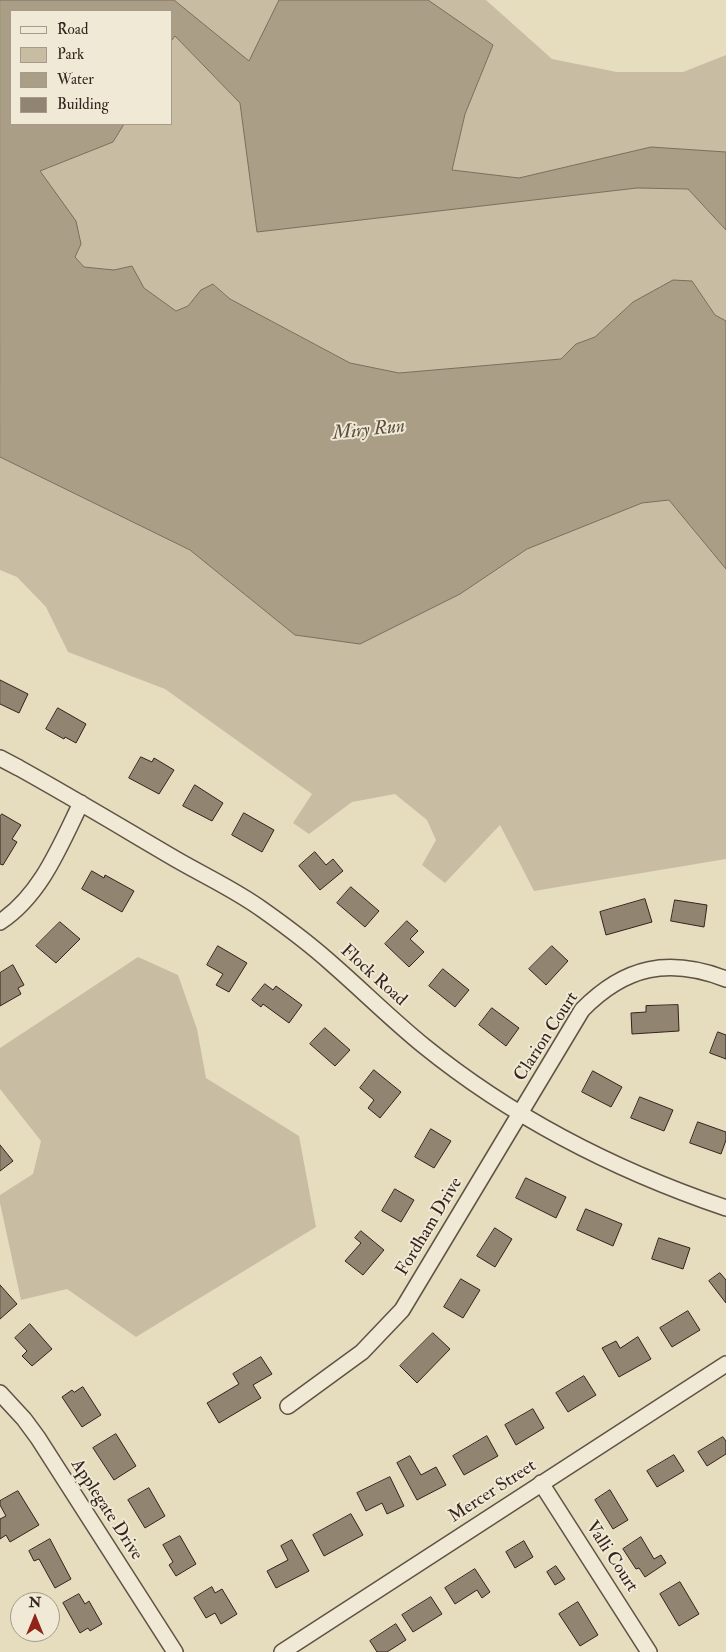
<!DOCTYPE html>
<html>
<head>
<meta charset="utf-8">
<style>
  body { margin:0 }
  #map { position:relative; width:726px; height:1652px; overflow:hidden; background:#e6ddbe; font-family:"IM FELL Double Pica",serif }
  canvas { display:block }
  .legend { position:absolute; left:10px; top:10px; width:162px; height:115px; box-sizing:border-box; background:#efe9d5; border:1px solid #a59a8b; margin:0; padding:6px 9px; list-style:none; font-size:15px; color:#35231d }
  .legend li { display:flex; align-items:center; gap:10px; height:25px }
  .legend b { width:25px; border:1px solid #a59a8b }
  .north { position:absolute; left:10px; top:1592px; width:50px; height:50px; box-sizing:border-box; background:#efe9d5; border:1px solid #a59a8b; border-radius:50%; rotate:0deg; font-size:14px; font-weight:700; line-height:20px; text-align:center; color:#35231d }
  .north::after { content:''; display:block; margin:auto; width:18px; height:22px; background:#8f2418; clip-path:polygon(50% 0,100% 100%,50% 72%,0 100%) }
</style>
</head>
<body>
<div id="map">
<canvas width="726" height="1652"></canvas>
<ul class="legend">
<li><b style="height:6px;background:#efe9d5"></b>Road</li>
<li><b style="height:14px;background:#c8bda3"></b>Park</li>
<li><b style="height:14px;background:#aa9e87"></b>Water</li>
<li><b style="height:14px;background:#918471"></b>Building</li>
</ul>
<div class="north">N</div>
</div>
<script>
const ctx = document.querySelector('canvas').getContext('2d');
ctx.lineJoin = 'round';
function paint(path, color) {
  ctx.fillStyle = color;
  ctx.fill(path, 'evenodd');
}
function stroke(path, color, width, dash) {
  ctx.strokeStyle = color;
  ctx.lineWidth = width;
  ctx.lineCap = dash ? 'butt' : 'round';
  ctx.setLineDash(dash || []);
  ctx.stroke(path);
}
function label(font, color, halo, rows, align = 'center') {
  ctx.font = font + ' "IM FELL Double Pica",serif';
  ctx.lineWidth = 4;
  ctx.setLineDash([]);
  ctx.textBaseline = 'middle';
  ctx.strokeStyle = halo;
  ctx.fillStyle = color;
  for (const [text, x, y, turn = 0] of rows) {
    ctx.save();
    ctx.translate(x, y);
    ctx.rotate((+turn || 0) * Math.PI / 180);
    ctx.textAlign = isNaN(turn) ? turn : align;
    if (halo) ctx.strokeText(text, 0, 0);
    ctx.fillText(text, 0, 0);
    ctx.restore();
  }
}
const green = new Path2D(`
  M174,0H279L249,62Z
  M428,0H486L552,59L617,72H683L726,55V152L651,147L519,178L452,170L465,114L493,45Z
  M174,35L240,103L257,232L637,188L688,189L726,230V321L715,315L692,281L633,302L595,337L576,344L561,359L399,373L350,363L230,299L214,284L201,291L188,306L176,311L144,288L132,266L114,270L84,267L75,257L40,171L113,142L124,124H171V41Z
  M0,457L190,550L295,635L360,644L460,594L527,549L642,503L669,500L726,569V859L534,891L500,825L445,883L422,865L436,840L427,820L395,794L352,802L309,834L293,823L312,794L165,689L68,652L46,607L17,577L0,570Z
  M138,957L178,975L197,1029L206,1078L299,1136L316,1227L136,1337L67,1289L21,1300L0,1203V1195L33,1174L41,1141L0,1089V1048Z`);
const water = new Path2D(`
  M0,0H174L249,61L279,0H428L493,45L465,114L452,170L519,178L651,147L726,152V230L688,189L637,188L257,232L240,103L175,36L171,41V11H11V124H124L113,142L40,171L76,221L81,244L75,257L84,267L114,270L132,266L144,288L176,311L188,306L201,290L213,284L230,299L350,363L399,373L561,359L576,344L595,337L633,302L673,280L692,281L715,315L726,321V569L669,500L642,503L527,549L460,594L360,644L295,635L190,550L0,457Z`);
const building = new Path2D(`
  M0,680L28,694L19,713L0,704Z
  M58,708L86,724L76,743L65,737L64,739L46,729Z
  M141,757L152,762L154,758L174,770L159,794L129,778Z
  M195,785L223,803L212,821L183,806Z
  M244,813L274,830L262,852L232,835Z
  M2,814L21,825L12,839L17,842L3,865L0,864V817Z
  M315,852L326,865L333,859L343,871L320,890L299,866Z
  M92,871L104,878L105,875L134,891L122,912L82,889Z
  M351,887L379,911L365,927L337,903Z
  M645,899L652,922L606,935L600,912Z
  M675,900L707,905L704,927L671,921Z
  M407,921L418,931L410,939L424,952L409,967L385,944Z
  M60,922L80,939L56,963L36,946Z
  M218,946L247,963L229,992L216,985L223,974L207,965Z
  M552,946L568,961L546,985L529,969Z
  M13,965L24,985L18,988L21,994L0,1006V973Z
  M443,969L469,990L455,1007L429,986Z
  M265,984L273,990L276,986L302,1005L289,1023L263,1004L261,1007L252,1000Z
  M678,1005L679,1031L632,1034L631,1013L646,1012V1006Z
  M492,1008L519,1028L506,1046L479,1025Z
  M325,1028L350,1050L335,1066L310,1044Z
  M718,1032L726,1035V1059L710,1053Z
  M374,1070L401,1092L380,1118L368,1108L374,1100L360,1088Z
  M593,1071L622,1087L611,1107L582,1092Z
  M640,1097L673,1110L664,1131L631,1118Z
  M698,1122L726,1132V1140L721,1154L690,1143Z
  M431,1129L451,1141L434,1168L415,1157Z
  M0,1145L13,1161L0,1171Z
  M526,1178L566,1197L556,1218L516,1198Z
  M395,1189L414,1200L401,1222L382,1211Z
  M586,1209L622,1224L613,1246L577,1230Z
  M495,1228L512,1239L495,1267L477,1256Z
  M361,1231L384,1250L363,1275L345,1261L361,1243L355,1238Z
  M659,1238L690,1248L683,1269L652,1259Z
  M720,1273L726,1280V1303L709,1281Z
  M461,1279L480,1290L463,1318L444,1307Z
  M0,1285L17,1304L0,1319Z
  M688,1311L700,1330L672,1347L660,1328Z
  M30,1324L52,1349L32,1366L22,1356L27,1351L15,1338Z
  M433,1333L450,1349L417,1383L400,1366Z
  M638,1337L651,1359L619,1377L602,1348L616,1341L620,1348Z
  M261,1357L272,1374L253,1385L261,1398L219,1423L207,1403L239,1384L233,1374Z
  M584,1376L596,1395L568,1412L556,1393Z
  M83,1387L101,1415L82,1427L62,1397L72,1390L74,1392Z
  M533,1409L544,1428L516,1445L505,1425Z
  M116,1434L136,1466L114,1480L93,1448Z
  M487,1436L498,1456L464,1475L453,1456Z
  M723,1437L726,1441V1454L707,1466L698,1452Z
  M674,1455L684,1471L657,1487L647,1471Z
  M410,1456L421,1475L436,1467L446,1485L417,1500L397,1463Z
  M390,1477L404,1506L387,1514L382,1503L366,1511L357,1493Z
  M149,1488L165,1516L145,1528L128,1500Z
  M610,1490L628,1520L613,1529L595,1500Z
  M18,1491L39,1525L10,1542L6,1535L0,1539V1519L6,1516L0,1505V1501Z
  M351,1514L363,1535L324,1556L313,1535Z
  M180,1536L196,1564L176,1576L169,1565L173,1562L163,1545Z
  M641,1537L654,1559L661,1555L666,1563L645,1577L639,1568L636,1569L623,1549Z
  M50,1539L71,1579L55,1588L39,1559L34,1561L29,1551Z
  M292,1540L309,1571L276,1588L267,1571L288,1560L281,1546Z
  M524,1541L533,1557L515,1568L506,1552Z
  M556,1566L565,1579L555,1585L547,1572Z
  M475,1569L490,1592L482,1598L477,1590L455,1604L445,1588Z
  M680,1582L699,1614L679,1626L660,1594Z
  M212,1587L215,1593L222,1589L237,1614L221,1624L215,1613L206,1618L194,1598Z
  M79,1594L85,1604L89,1601L102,1624L90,1631L88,1628L80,1633L63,1603Z
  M431,1597L442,1614L413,1632L402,1615Z
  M578,1602L598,1635L580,1646L559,1614Z
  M396,1624L406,1640L387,1652H377L370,1641Z`);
const minor = new Path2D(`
  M0,758L19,768C73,798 126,830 179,861C207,877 237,891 263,910C287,927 311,945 332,964C363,991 392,1020 424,1046C513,1118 617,1171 726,1208
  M0,922C41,895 60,846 81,803
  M0,1393L24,1419L38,1438L175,1652
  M288,1406L362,1352L402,1310L582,1010C625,966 669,957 726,979
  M541,1483L649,1652
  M282,1652L726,1364`);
const streetNames = [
  ["Flock Road",373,976,42],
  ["Clarion Court",547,1037,-57],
  ["Fordham Drive",430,1227,-59],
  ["Mercer Street",493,1492,-33],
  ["Applegate Drive",106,1510,57],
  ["Valli Court",611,1557,57]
];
const waterNames = [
  ["Miry Run",369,431,-6]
];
paint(green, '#c8bda3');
paint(water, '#aa9e87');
stroke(water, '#7b6d5d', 1);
paint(building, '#918471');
stroke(building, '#35231d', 1);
stroke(minor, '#615245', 18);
stroke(minor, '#efe9d5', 15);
label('18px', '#35231d', '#efe9d5', streetNames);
label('italic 19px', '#5e4e42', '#efe9d5', waterNames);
</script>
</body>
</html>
